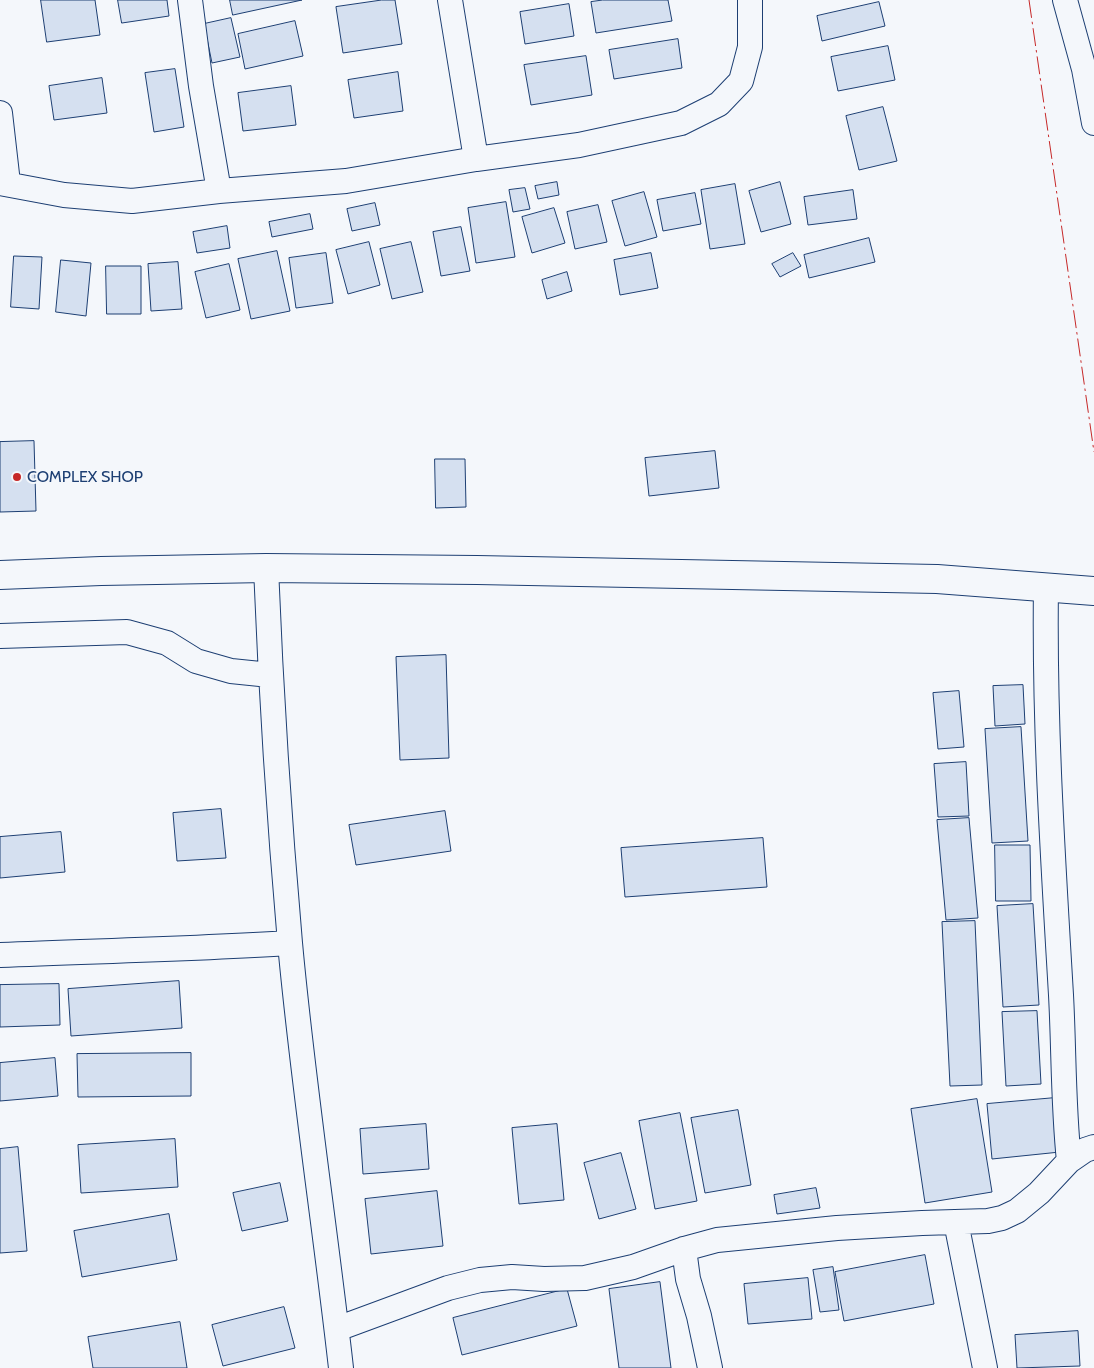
<!DOCTYPE html>
<html>
<head>
<meta charset="utf-8">
<style>
  body { margin:0 }
  canvas { display:block; background:#f4f7fb }
</style>
</head>
<body>
<canvas width="1094" height="1368"></canvas>
<script>
const ctx = document.querySelector('canvas').getContext('2d');
ctx.lineJoin = 'round';
function paint(path, color) {
  ctx.fillStyle = color;
  ctx.fill(path, 'evenodd');
}
function stroke(path, color, width, dash) {
  ctx.strokeStyle = color;
  ctx.lineWidth = width;
  ctx.lineCap = dash ? 'butt' : 'round';
  ctx.setLineDash(dash || []);
  ctx.stroke(path);
}
function label(font, color, halo, rows, align = 'center') {
  ctx.font = font + ' Cabin,sans-serif';
  ctx.lineWidth = 4;
  ctx.setLineDash([]);
  ctx.textBaseline = 'middle';
  ctx.strokeStyle = halo;
  ctx.fillStyle = color;
  for (const [text, x, y, turn = 0] of rows) {
    ctx.save();
    ctx.translate(x, y);
    ctx.rotate((+turn || 0) * Math.PI / 180);
    ctx.textAlign = isNaN(turn) ? turn : align;
    if (halo) ctx.strokeText(text, 0, 0);
    ctx.fillText(text, 0, 0);
    ctx.restore();
  }
}
const building = new Path2D(`
  M41,0H95L100,35L47,42Z
  M118,0H167L169,16L122,23Z
  M230,0H302L233,15Z
  M382,0H395L402,44L343,53L336,7Z
  M603,0H668L672,21L596,33L591,2Z
  M879,2L885,26L822,41L817,16Z
  M569,4L574,36L525,44L520,12Z
  M231,18L240,57L212,63L204,24Z
  M295,21L303,56L245,69L238,34Z
  M678,39L682,68L614,79L609,50Z
  M888,46L895,80L838,91L831,57Z
  M586,56L592,95L531,105L524,65Z
  M175,69L184,127L154,132L145,73Z
  M398,72L403,111L354,118L348,80Z
  M102,78L107,113L54,120L49,86Z
  M291,86L296,125L243,131L238,93Z
  M883,107L897,161L859,170L846,116Z
  M557,182L559,195L538,199L535,186Z
  M780,182L791,224L761,232L749,191Z
  M735,184L745,244L710,249L701,190Z
  M525,188L530,209L513,212L509,190Z
  M853,190L857,219L808,225L804,197Z
  M644,192L657,237L625,246L612,201Z
  M695,193L701,224L663,231L657,200Z
  M506,202L515,257L476,263L468,208Z
  M375,203L380,225L352,231L347,209Z
  M598,205L607,242L575,249L567,212Z
  M554,208L565,243L532,253L522,217Z
  M310,214L313,229L272,237L269,222Z
  M227,226L230,248L197,253L193,232Z
  M461,227L470,271L441,276L433,232Z
  M869,238L875,262L809,278L804,255Z
  M369,242L380,285L348,294L336,250Z
  M411,242L423,292L392,299L380,249Z
  M277,251L290,311L251,319L238,259Z
  M326,253L333,303L296,308L289,258Z
  M651,253L658,288L620,295L614,260Z
  M793,253L801,266L780,277L772,264Z
  M14,256L42,257L39,309L11,307Z
  M61,260L91,263L86,316L56,312Z
  M178,262L182,309L151,311L148,264Z
  M229,264L240,310L206,318L195,272Z
  M106,266H141V314H107Z
  M567,272L572,291L547,299L542,280Z
  M34,441L36,511L0,512V442Z
  M715,451L719,488L649,496L645,458Z
  M435,459H465L466,507L436,508Z
  M446,655L449,758L400,760L396,657Z
  M1023,685L1025,724L995,726L993,686Z
  M959,691L964,747L938,749L933,693Z
  M1021,727L1028,841L992,843L985,729Z
  M966,762L969,816L938,817L934,764Z
  M221,809L226,858L177,861L173,813Z
  M445,811L451,851L356,865L349,825Z
  M969,818L978,918L946,920L937,820Z
  M61,832L65,872L0,878V837Z
  M763,838L767,887L625,897L621,848Z
  M995,845H1030L1031,901H996Z
  M1033,904L1039,1005L1003,1007L997,906Z
  M975,921L982,1085L950,1086L942,922Z
  M179,981L182,1028L71,1036L68,989Z
  M59,984L60,1025L0,1027V985Z
  M1037,1011L1041,1084L1006,1086L1002,1012Z
  M191,1053V1096L78,1097L77,1054Z
  M55,1058L58,1096L0,1101V1063Z
  M1055,1098L1060,1152L992,1159L987,1104Z
  M977,1099L992,1192L925,1203L911,1109Z
  M738,1110L751,1185L705,1193L691,1118Z
  M680,1113L697,1201L655,1209L639,1121Z
  M426,1124L429,1169L363,1174L360,1129Z
  M557,1124L564,1200L519,1204L512,1128Z
  M175,1139L178,1187L81,1193L78,1145Z
  M18,1147L27,1251L0,1253V1149Z
  M621,1153L636,1209L599,1219L584,1163Z
  M280,1183L288,1221L242,1231L233,1193Z
  M816,1188L820,1208L777,1214L774,1195Z
  M437,1191L443,1246L371,1254L365,1199Z
  M169,1214L177,1260L82,1277L74,1231Z
  M925,1255L934,1304L844,1321L835,1272Z
  M833,1267L839,1310L820,1312L813,1270Z
  M808,1278L812,1319L748,1324L744,1284Z
  M660,1282L671,1368H619L609,1289Z
  M567,1289L577,1326L462,1355L453,1318Z
  M284,1307L295,1348L223,1366L212,1325Z
  M180,1322L187,1368H93L88,1337Z
  M1078,1331L1080,1366L1017,1368L1015,1335Z`);
const minor = new Path2D(`
  M190,0L201,86L219,191
  M450,0L476,159
  M1065,0L1084,69L1094,123
  M0,113L8,183
  M0,183L64,195L132,201L219,191L346,181L476,159L579,145L681,123L719,104L741,81L750,47V0
  M266,568C271,693 279,818 290,943C303,1085 325,1226 341,1368
  M1046,586C1044,723 1053,859 1061,995C1064,1050 1063,1105 1069,1161
  M0,636L127,632L167,643L196,661L231,671L270,675
  M0,955C97,951 194,949 290,943
  M956,1222L985,1368
  M684,1249L688,1279L699,1316L710,1368
  M337,1329L448,1288L480,1280L512,1277L544,1279L585,1278L633,1267L684,1249L717,1240L837,1228L922,1223L988,1221L1002,1218L1017,1211L1039,1193L1069,1161L1085,1150L1094,1147`);
const tertiary = new Path2D(`
  M0,575L101,571L266,568L477,570L937,579L1094,591`);
const power = new Path2D(`
  M1029,0L1094,452`);
const markers = [
  [17,477,5,"#c62828"]
];
const poiNames = [
  ["COMPLEX SHOP",27,477]
];
paint(building, '#d5e0f0');
stroke(building, '#1d3f73', 1);
stroke(minor, '#1d3f73', 26);
stroke(tertiary, '#1d3f73', 30);
stroke(minor, '#f4f7fb', 24);
stroke(tertiary, '#f4f7fb', 28);
stroke(power, '#c62828', 1, [18, 4, 2.5, 4]);
for (const [x, y, r, color] of markers) {
  const dot = new Path2D();
  dot.arc(x, y, r, 0, 2 * Math.PI);
  ctx.fillStyle = color;
  ctx.fill(dot);
  stroke(dot, '#f4f7fb', 2);
}
label('16px', '#1d3f73', '#f4f7fb', poiNames, 'left');
</script>
</body>
</html>
